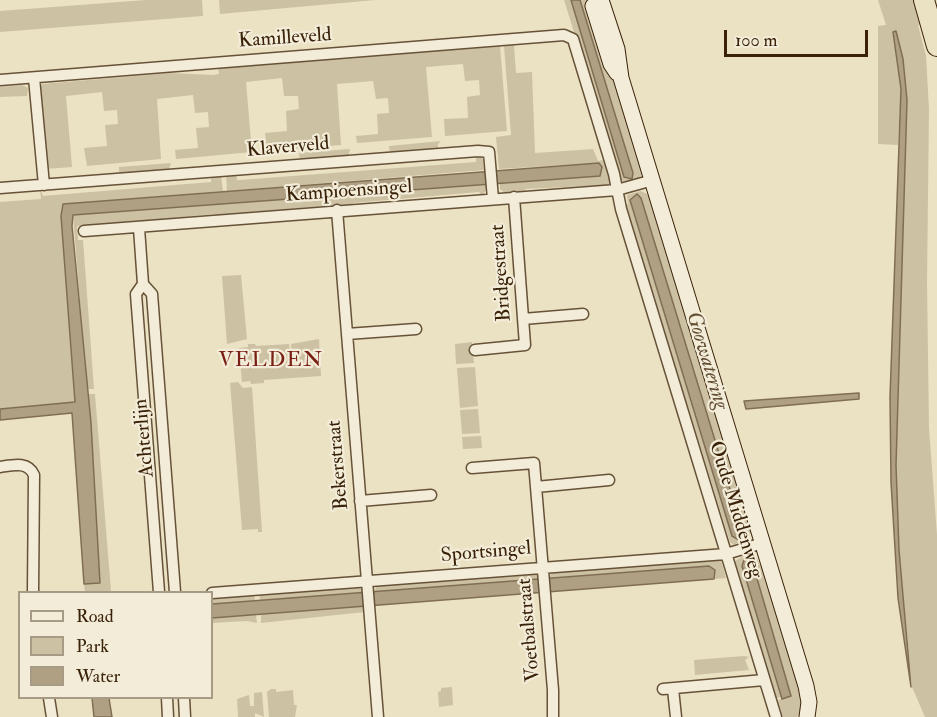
<!DOCTYPE html>
<html>
<head>
<meta charset="utf-8">
<style>
  body { margin:0 }
  #map { position:relative; width:937px; height:717px; overflow:hidden; background:#ebe1c3; font-family:"IM FELL Double Pica",serif }
  canvas { display:block }
  .legend { position:absolute; left:18px; top:591px; width:195px; height:108px; box-sizing:border-box; background:#f2ecd8; border:2px solid #a89b85; margin:0; padding:8px 10px; list-style:none; font-size:18px; color:#3a2209 }
  .legend li { display:flex; align-items:center; gap:12px; height:30px }
  .legend b { width:30px; border:2px solid #a89b85 }
  .scale { position:absolute; left:724px; top:30px; width:144px; height:27px; box-sizing:border-box; border:3px solid #3a2209; border-top:0; padding-left:8px; font-size:18px; line-height:21px; white-space:nowrap; color:#3a2209; -webkit-text-stroke:4px #f2ecd8; paint-order:stroke }
</style>
</head>
<body>
<div id="map">
<canvas width="937" height="717"></canvas>
<ul class="legend">
<li><b style="height:8px;background:#f2ecd8"></b>Road</li>
<li><b style="height:16px;background:#cdc1a3"></b>Park</li>
<li><b style="height:16px;background:#afa084"></b>Water</li>
</ul>
<div class="scale">100 m</div>
</div>
<script>
const ctx = document.querySelector('canvas').getContext('2d');
ctx.lineJoin = 'round';
function paint(path, color) {
  ctx.fillStyle = color;
  ctx.fill(path, 'evenodd');
}
function stroke(path, color, width, dash) {
  ctx.strokeStyle = color;
  ctx.lineWidth = width;
  ctx.lineCap = dash ? 'butt' : 'round';
  ctx.setLineDash(dash || []);
  ctx.stroke(path);
}
function label(font, color, halo, rows, align = 'center') {
  ctx.font = font + ' "IM FELL Double Pica",serif';
  ctx.lineWidth = 4.5;
  ctx.setLineDash([]);
  ctx.textBaseline = 'middle';
  ctx.strokeStyle = halo;
  ctx.fillStyle = color;
  for (const [text, x, y, turn = 0] of rows) {
    ctx.save();
    ctx.translate(x, y);
    ctx.rotate((+turn || 0) * Math.PI / 180);
    ctx.textAlign = isNaN(turn) ? turn : align;
    if (halo) ctx.strokeText(text, 0, 0);
    ctx.fillText(text, 0, 0);
    ctx.restore();
  }
}
const green = new Path2D(`
  M146,0H202L203,16L0,32V11Z
  M219,0H375L220,14Z
  M564,0H571L624,177L628,179L633,173L580,0H588L608,62L617,80L644,172L637,181L627,184L620,179Z
  M878,0H917L924,23L918,25L926,56L929,109L927,282L929,428L937,535V717H925L912,687L899,550L896,465L907,100L893,32L901,89L898,145L878,144V26L886,25Z
  M514,45L516,73L532,72L535,153L593,149L598,161L603,160L611,184L608,185L525,189V192L506,194L500,189V184L600,176L598,163L499,169L496,137L511,135L504,46Z
  M500,46L507,131L445,136L444,119L468,118L467,97L480,95L479,80L465,81L463,64L426,67L432,137L357,143L356,136L378,134L377,114L389,113L388,98L376,99L373,81L337,84L341,145L267,151L265,133L287,131L286,111L299,109L298,96H284L282,78L246,82L252,152L176,159L175,150L198,148L196,128L209,127L208,112L195,113L193,95L157,99L161,159L87,166L84,148L107,146L105,125L118,124L117,110L104,111L102,92L66,96L72,167L46,169L39,90L42,84L170,73L213,75L219,74L218,68Z
  M22,85L28,88L27,96L0,97V87Z
  M441,141L438,144V150L390,154L389,146Z
  M350,149L348,157L300,161L299,153Z
  M479,156L483,159L484,170L227,191L226,175L236,174L237,180H240L476,162V157Z
  M171,163L168,172L119,176V167Z
  M221,175L223,191L63,204L61,216L75,402L0,409V202L41,199L40,189L43,196L211,182V176Z
  M486,185V190L482,196L479,192L353,203V206L325,208V206L238,213V215L216,217L215,214L150,220V223L77,226L78,240H83L94,389H87L73,215Z
  M641,191L649,195L651,202H653L751,521L748,522L751,532L748,538L734,545L730,542L625,205L628,204L627,195ZM637,196L641,198L743,532L742,537L732,536L630,200Z
  M241,275L247,339L227,344L222,276Z
  M319,339L321,376L264,380V383L251,384L250,381L242,382L239,348L248,347V344H255L256,346L289,344L293,369L291,344Z
  M472,342L474,363L456,364L455,344Z
  M475,367L478,406L460,408L457,368Z
  M238,382L243,388L252,387L262,532H258V529L242,530L230,383Z
  M87,394H95L111,591L85,592L84,584L100,582Z
  M478,409L480,433L462,434L460,410Z
  M481,436L482,448L463,449L462,437Z
  M747,554H755L761,567L764,566L803,696L801,714L797,717H783L778,700L791,695L776,698L735,561Z
  M720,557L726,578L714,579V570L709,566L549,578L553,570Z
  M535,572L539,579L374,592L377,585Z
  M359,586L364,593L260,601L259,593Z
  M254,594L255,601L212,604V596Z
  M365,606V612L261,623V614Z
  M256,615L257,623L247,621L212,623V618Z
  M744,656L749,657L745,660L749,670L695,675L694,660Z
  M452,687L453,705L439,707L438,692L441,691V688Z
  M271,689H276V692L293,690L294,705H297L295,717H269L267,692Z
  M262,692L264,717L255,713V717H238L237,699L249,695L250,706H254V693Z`);
const water = new Path2D(`
  M571,0H580L633,173L632,179L624,177Z
  M896,31L903,59L907,100L896,465L899,550L911,687L898,598L891,482L890,397L901,89L893,32Z
  M599,163L602,167L600,176L73,215L72,226L91,423L100,583L84,584L72,413L0,420V409L75,402L61,216L63,204Z
  M637,194L641,198L743,532L739,540L732,536L630,200Z
  M859,393V399L746,409L744,401Z
  M745,557L752,561L791,696L782,699L742,566Z
  M709,566L715,570L714,579L212,618V604Z
  M92,698H109L112,717H94Z`);
const street = new Path2D(`
  M34,78L44,185
  M0,80L564,35L573,39L614,174L621,209L776,717
  M0,188L478,151L489,152L493,199
  M337,210L378,717
  M139,228L143,284L136,294L159,592
  M84,231L617,190L653,180
  M143,284L152,294L175,592
  M523,319L583,314
  M347,334L416,329
  M475,350L525,345L514,197
  M0,467C13,465 28,461 34,475L33,592
  M472,468L534,463L553,690V717
  M536,487L609,480
  M360,501L431,495
  M212,593L726,554L763,543
  M663,689L764,680
  M673,689L676,717
  M49,698L52,717
  M167,698L168,717
  M184,698L185,717`);
const secondary = new Path2D(`
  M601,0L617,49L621,78L806,686L809,702L807,717
  M593,6L611,64L617,73`);
const highway = new Path2D(`
  M924,0L937,46`);
const streetNames = [
  ["Kamilleveld",285,39,-4],
  ["Klaverveld",288,148,-5],
  ["Kampioensingel",349,192,-4],
  ["Bridgestraat",502,273,-94],
  ["Achterlijn",145,438,-95],
  ["Bekerstraat",339,465,-95],
  ["Oude Middenweg",735,510,73],
  ["Sportsingel",486,553,-5],
  ["Voetbalstraat",530,630,-95]
];
const neighbourhoodNames = [
  ["VELDEN",271,361]
];
const waterNames = [
  ["Goowatering",706,361,73]
];
paint(green, '#cdc1a3');
paint(water, '#afa084');
stroke(water, '#806e53', 1.5);
stroke(street, '#665238', 13);
stroke(secondary, '#3a2209', 17);
stroke(highway, '#3a2209', 22);
stroke(street, '#f2ecd8', 10);
stroke(secondary, '#f2ecd8', 15);
stroke(highway, '#ebe1c3', 20);
label('20px', '#3a2209', '#f2ecd8', streetNames);
ctx.letterSpacing = '1.5px';
label('21px', '#7a1f14', '#f2ecd8', neighbourhoodNames);
ctx.letterSpacing = '0px';
label('italic 21px', '#634e34', '#f2ecd8', waterNames);
</script>
</body>
</html>
